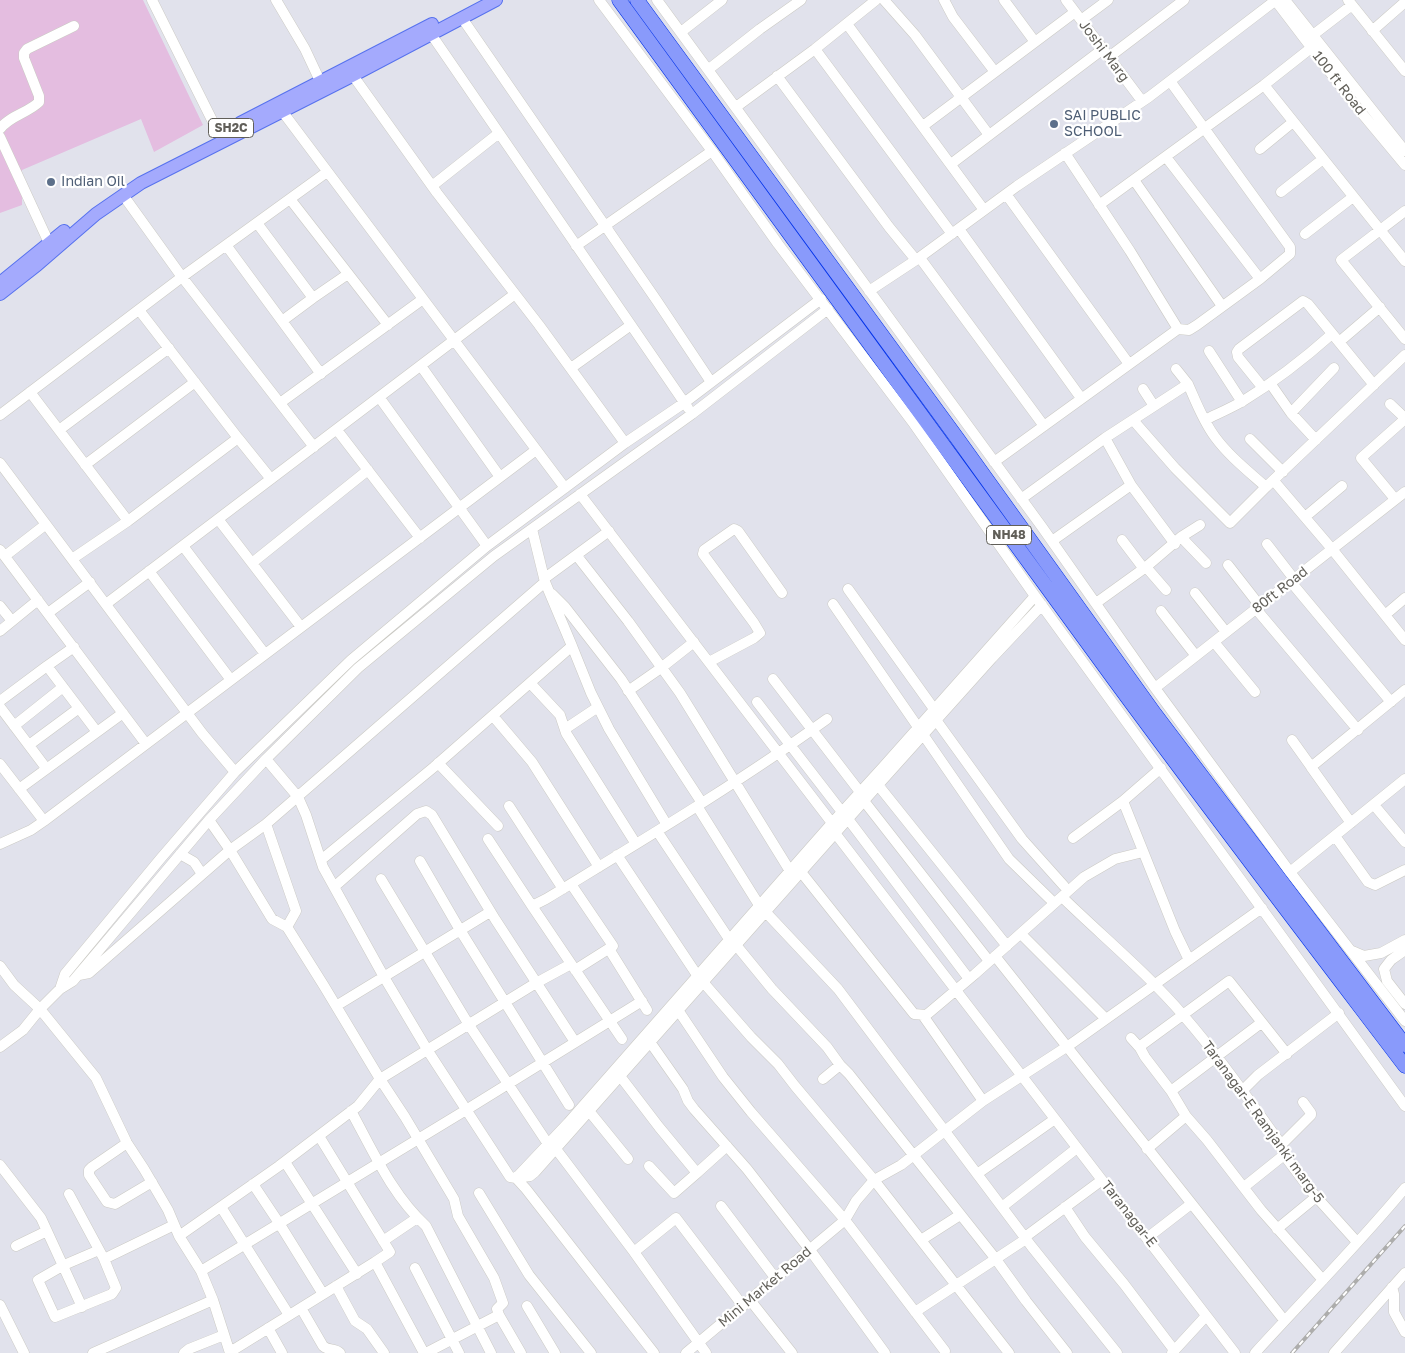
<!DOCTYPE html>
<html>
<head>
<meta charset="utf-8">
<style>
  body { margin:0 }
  canvas { display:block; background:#e1e2ec }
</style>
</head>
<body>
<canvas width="1405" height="1353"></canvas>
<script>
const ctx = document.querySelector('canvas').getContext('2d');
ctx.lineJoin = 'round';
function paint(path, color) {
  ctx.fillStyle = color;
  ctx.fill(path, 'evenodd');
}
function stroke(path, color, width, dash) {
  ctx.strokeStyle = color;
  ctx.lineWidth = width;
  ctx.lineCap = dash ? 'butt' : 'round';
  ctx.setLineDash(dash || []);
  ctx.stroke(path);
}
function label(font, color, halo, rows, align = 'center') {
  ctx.font = font + ' "Golos Text",sans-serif';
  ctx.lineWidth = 4.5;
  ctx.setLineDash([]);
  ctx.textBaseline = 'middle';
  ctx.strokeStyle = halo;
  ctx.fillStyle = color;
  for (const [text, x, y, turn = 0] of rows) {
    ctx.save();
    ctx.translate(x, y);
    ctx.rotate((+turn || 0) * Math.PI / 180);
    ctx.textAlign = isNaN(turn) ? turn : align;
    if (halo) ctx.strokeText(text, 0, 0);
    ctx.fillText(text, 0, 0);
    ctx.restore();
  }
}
const green = new Path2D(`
  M0,0H143L203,125L154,152L141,119L22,170V205L0,213Z`);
const minor = new Path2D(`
  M152,0L219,134
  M276,0L305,49L320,81
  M599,0L712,151L778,244L914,424L1035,596L1405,1106
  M657,0L1042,527L1155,688L1290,872L1405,1021
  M884,0L915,35L989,135
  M944,0L953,17L995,72
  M1004,0L1035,42
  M1066,0L1142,101
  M1275,0L1355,105L1405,165
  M1285,0L1405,151
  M1348,0L1405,71
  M462,18L657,301L711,382
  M1081,20L1108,0
  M847,24L984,210
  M1372,31L1405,2
  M681,32L722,0
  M431,34L688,408
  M1313,35L1352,5
  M815,49L952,234
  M1109,57L1184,0
  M709,69L760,29L801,0
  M349,70L437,193L539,325L625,443
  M777,76L889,227L916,260
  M1264,85L1405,261
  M736,107L815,49L876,0
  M282,111L565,488
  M923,126L1075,12
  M0,129C9,116 28,113 39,102V96L24,58V53L27,49L74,26
  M0,137L49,243
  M1260,149L1293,122
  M1065,153L1130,251L1178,329
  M1166,157L1260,279
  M951,164L1103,49
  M1134,180L1222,306
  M432,186L499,133
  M1281,192L1323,159
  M1006,194L1129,364
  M123,195L182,277L314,447
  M290,199L388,325
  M1099,205L1264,85L1311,48
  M1405,211L1341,260L1405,339
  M257,223L313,298L348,274
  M959,229L1081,398
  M1305,234L1353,197
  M226,245L321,374
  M576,246L712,151
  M920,258L1044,426
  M869,291L916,260L1017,186L1149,97L1276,0
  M821,299L684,403L625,443L487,546L351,660L235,772L161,858L65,974L60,989L73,981L209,820L266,759L358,668L494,556L692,414L828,309
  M282,321L313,298
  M1339,342L1380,307
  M1209,351L1242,402
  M421,366L500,477
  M571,368L631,325
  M1176,369L1188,384
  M1270,383L1291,413L1316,440
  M1263,388L1238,357L1237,352L1239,349L1303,301L1308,304L1374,385
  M1143,389L1154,406
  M30,392L128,521L238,438L139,310
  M379,397L487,546
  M280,403L423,299
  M1390,404L1405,418
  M1291,413L1334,368
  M0,415L182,277L327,172
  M1133,420L1175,468L1230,523L1266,487L1405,355
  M1205,420C1217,414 1231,408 1243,401C1274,382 1305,358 1332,334
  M59,430L169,348
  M337,430L420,538
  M238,438L271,479
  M1105,438L1131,485L1175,544
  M1250,439L1283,472
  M994,462L1178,329L1189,330L1197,325L1260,279L1290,254V247L1170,81
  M0,463L202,733L235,772
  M85,465L195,382
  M1274,481L1332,549L1405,640
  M580,494L832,823
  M1021,499L1105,438L1188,384C1196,402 1203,421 1215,437C1229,456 1248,471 1266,487
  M1395,499L1361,458L1405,419
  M1305,517L1342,486
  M218,519L301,627
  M1181,537L1206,563
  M1122,540L1144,569
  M1052,541L1131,485
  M1267,544L1294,579
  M183,546L265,654
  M0,550L146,744
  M5,556L45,525
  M577,556L628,621L680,693L790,871
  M72,559L128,521
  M252,563L368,470
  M1228,565L1260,606
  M1146,567L1166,590
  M149,571L231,680
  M545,578L609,531
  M1291,582L1391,702
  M848,589L934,709
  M1195,593L1226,632
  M552,594L565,607L621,679L702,803
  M1096,603L1146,567L1181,537L1200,525
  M106,604L515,294
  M833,604L1009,859L1050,899
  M0,606L12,621
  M1256,609L1358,730
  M1161,611L1196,656
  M48,613L90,582
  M1385,615L1405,598
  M0,631L38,600
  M1214,642L1255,692
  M572,646L591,693L609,729L667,825
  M709,662L754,638L760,633L754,623L703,554L704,550L734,529L738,531L782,593
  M773,679L860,792
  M531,684L560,715L566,733L636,844
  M1155,688L1405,492
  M628,691L661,668L694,642
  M0,701L47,666
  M757,702L842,812
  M0,707L46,768
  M493,716L532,762L599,867
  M936,720L1022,839L1064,886
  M14,726L63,687
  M565,729L598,707
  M97,732L123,713
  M1292,740L1312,768
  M29,745L79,708
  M266,759L298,797L306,815L323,867L384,977L428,1051L510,1177L516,1178L526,1189L654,1353
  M438,763L498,826
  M0,764L44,821L536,450
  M878,785L1007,946
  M19,789L97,732L47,666L74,647
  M864,801L989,961
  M1123,801L1175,931L1189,960
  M1374,805L1405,842
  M509,806L563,889
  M697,806L759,905L838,989L1032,1247L1117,1353
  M848,819L969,979
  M209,820L230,850L272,919L287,927L324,986L380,1079L405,1117L454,1199L458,1216L494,1278L503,1303L497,1309L499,1315L521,1353
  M1351,823L1311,767L1405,690
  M266,824L296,911L287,927
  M657,831L729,939
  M835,833L1235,1353
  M1335,836L1368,882L1375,885L1405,870
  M1073,838L1123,801L1161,768
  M488,839L532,906L622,1039
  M0,844L31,830L44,821
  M180,854L194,862L202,874
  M617,855L697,975
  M321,860L434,767L572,646L545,582
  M420,861L460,930L569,1105
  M801,872L914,1014L926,1015
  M1290,872L1405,779
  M381,879L469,1025L548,1144
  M571,884L613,946L575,970
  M334,887L417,814L426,811L432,815L495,919L575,1042
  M1062,897C1102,936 1146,972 1183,1015C1217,1054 1247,1097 1278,1140L1284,1155L1311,1191L1357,1242
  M532,906L546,899C641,841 737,784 827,719
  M1021,934L1106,1019
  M736,945L772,989L827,1047L840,1065
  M609,949L647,1010
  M1350,950L1364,956L1381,953L1405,940
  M1405,950L1391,960L1384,969L1387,981L1405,1004
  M995,956L1284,1320
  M0,966L14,985L40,1009L23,1030L0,1047
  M79,975L89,973L230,850L266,824L545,582L532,529
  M703,982L751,1037L778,1064L795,1086L874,1180L1009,1353
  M60,989L40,1009L96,1078L127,1143L144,1169L168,1210L179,1236L201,1271L213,1300L230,1353
  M336,1006L490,912
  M678,1010L723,1077L751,1112L845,1220L945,1351
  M1131,1038L1140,1048
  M650,1042L683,1089L688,1101L694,1109L747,1169L810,1250L885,1353
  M1287,1054L1229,981L1143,1044L1140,1048L1145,1057L1171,1091L1186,1116L1207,1140L1261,1210L1323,1280
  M620,1076L659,1127L697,1173L727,1146
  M823,1079L840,1065L849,1074L995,1258L1026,1301L1067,1353
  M1243,1090L1258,1075L1339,1013
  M1171,1091L1261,1023
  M983,1101L924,1017L975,974L1084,877L1115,859L1143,852
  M351,1111C373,1151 392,1195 426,1226L491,1353
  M589,1111L628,1159
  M319,1136L390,1252L375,1262L424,1353
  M127,1143L92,1167L89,1170V1175L107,1202L115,1204L152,1182
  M1280,1146L1311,1115V1113L1303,1102
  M556,1149L634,1252L706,1353
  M1147,1149L1186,1116
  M285,1162L357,1274
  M0,1165L41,1218L82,1307
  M649,1166L674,1193L697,1173
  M977,1174L1055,1119
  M516,1178L530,1176L535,1172L878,785L992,658L1042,605
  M516,1178L568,1123L832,823L883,767L1035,596
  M253,1184L279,1223L323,1294
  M1244,1187L1284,1155
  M479,1193L529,1275L591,1353
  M69,1194L104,1259L116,1288L112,1294L55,1317L38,1280L64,1265L99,1250
  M721,1206L776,1279
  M221,1207L289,1315
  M1002,1207L1077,1148
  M1065,1207L1085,1237L1124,1284L1174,1350
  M1277,1229L1316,1197
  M179,1236L279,1166L358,1106L380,1079L536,983L571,964
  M1025,1237L1102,1180
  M1147,1238L1191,1204
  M921,1240L960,1215
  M383,1241L417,1218
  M16,1246L47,1231
  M634,1252L676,1218L743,1306
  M104,1259L174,1225
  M415,1268L459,1353
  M201,1271L466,1110L642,1001
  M336,1286L355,1321L367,1329L384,1353
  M1392,1287L1394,1294V1312L1405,1332
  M750,1300L792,1353
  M0,1305L24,1353
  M527,1306L555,1353
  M301,1308L323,1346C328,1351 335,1348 340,1353
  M915,1312L1026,1239
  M268,1328L282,1353
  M230,1352L375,1262
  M93,1353L213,1300
  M184,1353L189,1349L224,1335
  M426,1353L499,1315
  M686,1353L845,1220L856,1201L874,1180L901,1165L983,1101L1071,1044L1262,908
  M1172,1353L1206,1316
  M1255,1353C1305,1298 1358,1245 1405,1188
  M1334,1353L1405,1273`);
const major = new Path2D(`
  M240,123L432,24
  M0,283L64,231
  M0,294L37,265L96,214L141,183L352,76L496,0`);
const highway = new Path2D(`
  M619,0C785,225 947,453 1113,678C1209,809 1307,937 1405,1066
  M637,0L957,438L1155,714L1405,1045`);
const rail = new Path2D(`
  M1292,1353L1405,1226`);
const markers = [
  [1054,124,5,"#5c6f8a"],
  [51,182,5,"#5c6f8a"]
];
const shields = [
  [231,128,45],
  [1009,535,45]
];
const shieldNames = [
  ["SH2C",231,128],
  ["NH48",1009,535]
];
const streetNames = [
  ["Joshi Marg",1104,51,53],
  ["100 ft Road",1339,83,52],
  ["80ft Road",1280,590,-38],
  ["Taranagar-E Ramjanki marg-5",1263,1122,54],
  ["Taranagar-E",1129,1214,52],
  ["Mini Market Road",765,1287,-40]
];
const serviceNames = [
  ["SAI PUBLIC",1064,116],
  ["SCHOOL",1064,132],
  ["Indian Oil",61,182]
];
paint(green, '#e4bde0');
stroke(minor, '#cbcac4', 11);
stroke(major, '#5772ee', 14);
stroke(highway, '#0434e9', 15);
stroke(minor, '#fff', 10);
stroke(major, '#a4aafd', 12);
stroke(highway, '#899afb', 14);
stroke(rail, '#adadac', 4);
stroke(rail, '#fff', 2, [5.5]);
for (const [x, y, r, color] of markers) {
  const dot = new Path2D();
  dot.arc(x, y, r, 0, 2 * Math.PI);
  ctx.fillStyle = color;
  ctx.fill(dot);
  stroke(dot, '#fff', 2);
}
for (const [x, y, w] of shields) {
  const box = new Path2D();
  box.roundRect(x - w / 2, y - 9.5, w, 19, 4);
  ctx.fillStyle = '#fff';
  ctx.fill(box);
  stroke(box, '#615f59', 1);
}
label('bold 12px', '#615f59', null, shieldNames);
label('14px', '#615f59', '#fff', streetNames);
label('14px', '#4e5e75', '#fff', serviceNames, 'left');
</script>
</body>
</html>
